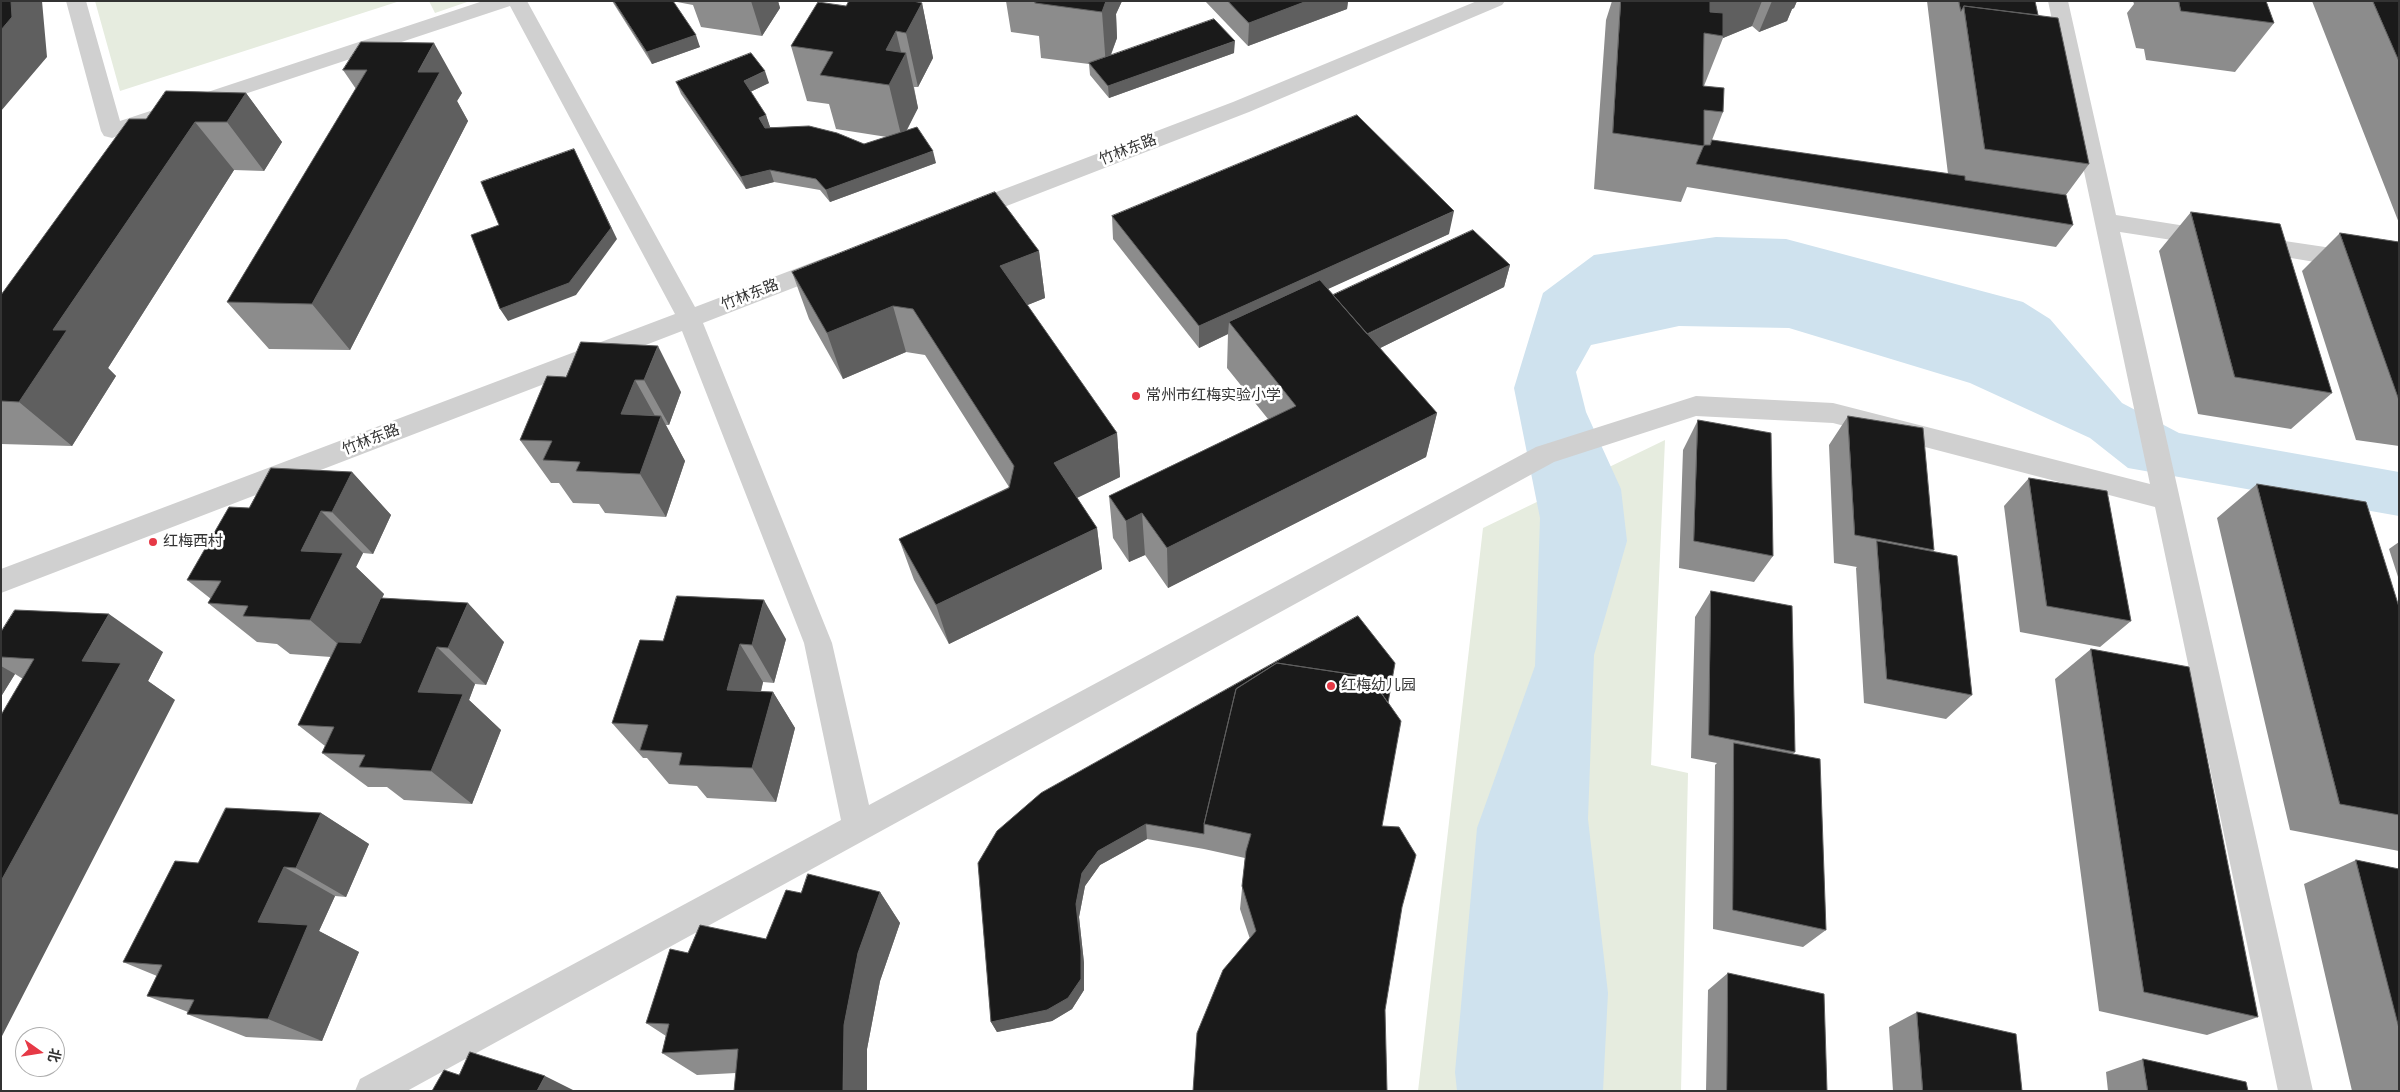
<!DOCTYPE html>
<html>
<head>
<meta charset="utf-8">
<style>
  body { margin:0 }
  #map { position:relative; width:2400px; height:1092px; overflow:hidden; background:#fff; font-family:"Fira Sans Condensed","Noto Sans SC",sans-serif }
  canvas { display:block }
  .frame { position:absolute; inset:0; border:2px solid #333; pointer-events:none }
  .north { position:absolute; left:15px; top:1027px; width:50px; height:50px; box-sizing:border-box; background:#fff; border:1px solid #adadad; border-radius:50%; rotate:103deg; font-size:14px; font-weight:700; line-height:20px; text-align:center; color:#333 }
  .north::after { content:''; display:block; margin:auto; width:18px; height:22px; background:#e63946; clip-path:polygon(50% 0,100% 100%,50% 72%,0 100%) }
</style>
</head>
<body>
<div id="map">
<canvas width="2400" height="1092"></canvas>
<div class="frame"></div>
<div class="north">北</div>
</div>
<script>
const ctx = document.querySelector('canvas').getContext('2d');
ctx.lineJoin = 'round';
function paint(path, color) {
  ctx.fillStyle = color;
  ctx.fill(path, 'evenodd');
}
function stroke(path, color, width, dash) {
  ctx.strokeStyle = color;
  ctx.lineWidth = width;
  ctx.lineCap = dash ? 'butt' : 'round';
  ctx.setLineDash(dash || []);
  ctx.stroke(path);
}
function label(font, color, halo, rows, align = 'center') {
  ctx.font = font + ' "Fira Sans Condensed","Noto Sans SC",sans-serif';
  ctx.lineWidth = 5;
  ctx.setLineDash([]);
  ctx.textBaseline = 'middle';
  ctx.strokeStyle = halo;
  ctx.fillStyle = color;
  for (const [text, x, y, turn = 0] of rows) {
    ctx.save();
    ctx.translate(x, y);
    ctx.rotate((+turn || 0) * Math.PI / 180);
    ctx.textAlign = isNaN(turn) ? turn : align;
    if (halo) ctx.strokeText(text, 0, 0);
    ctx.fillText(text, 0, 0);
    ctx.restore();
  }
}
const green = new Path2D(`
  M95,1H400L120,91Z
  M429,1H470L435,13Z
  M1665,440L1651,765L1688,773L1681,1091H1418L1483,528Z`);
const water = new Path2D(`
  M1716,237L1786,239L2023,302L2050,319L2122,403L2179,433L2399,472V516L2128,468L2090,438L1970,383L1789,328L1679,326L1591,345L1576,372L1586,412L1621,489L1627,541L1594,655L1588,819L1608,993L1603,1091H1457L1455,1072L1477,828L1535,666L1540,518L1514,388L1543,293L1594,255Z`);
const minor = new Path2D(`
  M66,1H86L120,121L483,1H527L695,307L821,259L829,256L837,259L841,265L837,271L703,323L832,643L869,805L1536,447L1696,396L1833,403L2150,484L2048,1H2068L2116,215L2211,230L2219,232L2223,238L2219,244L2211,246L2120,232L2313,1091H2278L2155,507L1833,423L1696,416L1554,462L407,1091H355L360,1079L841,820L804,643L682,331L1,593V569L675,314L510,6L112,138L104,136L101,131Z
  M1477,1H1505L1502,5L1249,112L973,219L965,221L957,219L954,213L957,207L1233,102Z
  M2251,236L2399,258V276L2243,250L2239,244L2243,238Z`);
const wall = new Path2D(`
  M612,1H673L700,47L652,64Z
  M676,1H778L780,8L762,36L701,27L693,5L677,2Z
  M1006,1H1122L1116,14L1117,38L1111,55L1234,53L1109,98L1090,75L1089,64L1041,58L1039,36L1011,32Z
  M1205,1H1348L1347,9L1248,46Z
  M1612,1H1797L1794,8L1792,9L1787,21L1759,32L1752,26L1723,38L1704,86L1723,112L1712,140L1948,174L1927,1H2035L2038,15L2089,164L2066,195L2073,225L2056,247L1687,187L1681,202L1594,189L1606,20Z
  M2133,1H2266L2274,23L2235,72L2146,60L2144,49L2136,48L2127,13L2134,4Z
  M2312,1H2399V223Z
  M922,3L933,58L918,87H914L918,108L907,130L936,163L830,202L820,190L774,182L746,189L681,94L676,82L769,83L750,92L766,115L770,127L864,144L887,137L836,129L829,104L807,101L791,46L846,6Z
  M361,42L462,93L457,101L468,121L350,350L269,349L227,302L356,89L343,70Z
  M246,93L282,142L264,171L234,170L108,368L116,376L72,446L1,444V295L146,119Z
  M2191,212L2332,393L2291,429L2198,414L2159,251Z
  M1112,216L1449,234L1327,289L1333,295L1510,265L1504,287L1380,348L1437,413L1426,457L1168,588L1145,555L1129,562L1113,538L1109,496L1268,419L1227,368L1228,334L1199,348L1113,239Z
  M2340,233L2399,242V446L2356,440L2302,271Z
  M1039,251L1045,298L1027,305L1117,433L1120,477L1077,498L1097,528L1102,569L949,644L914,580L899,539L1009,487L925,355L906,352L843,379L809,319L792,272Z
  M581,342L681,392L669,425H666L685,461L666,517L605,513L599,504L573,503L559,483H551L520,440L566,377Z
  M1848,416L1934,550L1933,551L1972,695L1946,719L1864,703L1856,568L1857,567L1834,563L1829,445Z
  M1698,420L1773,556L1754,582L1679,568L1683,450Z
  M352,472L391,515L373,554L363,553L356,567L384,594L382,598L504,642L486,685L475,684L469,700L501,730L472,804L404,800L387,787H368L322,753L325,746L298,725L331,657L290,654L277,644L257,642L208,603L211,599L187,580L249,508Z
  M2029,478L2131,621L2100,647L2020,632L2004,506Z
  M2257,484L2399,607V851L2290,830L2217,518Z
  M2399,542V580L2389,549Z
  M1711,591L1795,752L1793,754L1826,930L1803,947L1713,929L1715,765L1717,763L1691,758L1695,617Z
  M1,632L163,652L148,681L175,700L23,679L15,674L2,695H1Z
  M786,639L774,683L763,682L761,692H773L795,728L776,802L707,798L697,786L669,784L647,758H643L612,723L663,641Z
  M2091,649L2258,1017L2207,1035L2099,1011L2055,679Z
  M1388,703L1382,826L1250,939L1240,909L1245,858L1204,849L1147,839L1100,865L1085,886L1079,917L1084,963V990L1072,1009L1052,1021L997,1032L991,1022L978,863Z
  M321,813L369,844L346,897L335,896L319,931L359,952L322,1041L246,1037L187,1014L188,1012L147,996L157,976L123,962Z
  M2356,860L2399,869V1091H2352L2304,884Z
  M880,892L900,923L880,981L867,1049L736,1073L697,1075L662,1053L666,1036L646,1023L688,953L766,939L801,893Z
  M1728,973L1827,1091H1706L1708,990Z
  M1917,1012L2022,1091H1893L1889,1027Z
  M2143,1059L2248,1091H2108L2106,1072Z`);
const shadedWall = new Path2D(`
  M11,1H42L47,57L1,111V30Z
  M751,1H778L780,8L762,36Z
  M1106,1H1122L1116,14L1117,38L1106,67L1102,12Z
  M1307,1H1348L1347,9L1248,46L1249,23Z
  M1707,1H1762L1752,26L1723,38V36L1704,33Z
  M1772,1H1797L1794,8L1792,9L1787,21L1759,32Z
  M922,3L933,58L918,87L906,33Z
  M896,31L903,60L906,53L918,108L902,139L889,85L886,50Z
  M696,35L700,47L652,64L647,52Z
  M1235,41L1234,53L1109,98L1108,86Z
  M434,43L462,93L457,101L468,121L350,350L312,304L418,72Z
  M765,71L769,83L748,93L744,81Z
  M246,93L282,142L264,171L227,122Z
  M766,115L770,127L763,130L759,118Z
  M195,122L234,170L108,368L116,376L72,446L19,402L53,330Z
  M574,149L617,239L576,295L508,321L500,309Z
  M933,151L936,163L830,202L826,190Z
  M770,170L774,182L746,189L741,177Z
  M1454,211L1449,234L1236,331L1229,322L1228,334L1199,348V326Z
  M1039,251L1045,298L1008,313L1000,266Z
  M1510,265L1504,287L1360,358L1364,336Z
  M893,306L906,352L843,379L827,333Z
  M658,346L681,392L669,425L644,380Z
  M635,380L659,423L661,416L685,461L666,517L640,474L621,414Z
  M1437,413L1426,457L1168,588L1167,548Z
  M1117,433L1120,477L1060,506L1054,463Z
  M352,472L391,515L373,554L332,512Z
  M321,511L363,553L356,567L384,594L354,658L310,620L301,551Z
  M1142,513L1145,555L1129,562L1126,521Z
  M1097,528L1102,569L949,644L936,605Z
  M764,600L786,639L774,683L752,645Z
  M468,603L504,642L486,685L448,648Z
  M109,614L163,652L148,681L175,700L1,1038V881L82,661Z
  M740,644L763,682L752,726L727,690Z
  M437,647L475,684L469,700L501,730L472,804L431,771L418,692Z
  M1,666L15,674L2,695H1Z
  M773,692L795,728L776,802L752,768Z
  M321,813L369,844L346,897L296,868Z
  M1146,824L1147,839L1100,865L1085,886L1079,917L1084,963V990L1072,1009L1052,1021L997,1032L991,1022L1076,904L1082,873L1098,851Z
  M284,867L335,896L319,931L359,952L322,1041L268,1019L258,922Z
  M880,892L900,923L880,981L867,1049V1091H843L844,1025L858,953Z
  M545,1076L575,1091H537Z`);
const building = new Path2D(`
  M1,1H11L12,17L1,30Z
  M614,1H673L696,35L647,52Z
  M849,1H913L922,3L906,33L896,31L886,50L906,53L889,85L820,75L833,52L791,46L818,2L846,6Z
  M1036,1H1106L1102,12L1035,3Z
  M1228,1H1307L1249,23Z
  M1621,1H1710V12L1723,13V36L1704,33L1703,86L1724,88L1723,112L1704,110V146L1613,133Z
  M1959,1H2035L2038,15L1964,6L1961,11Z
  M2179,1H2266L2274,23L2181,11Z
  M2373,1H2399V61Z
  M1964,6L2058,18L2089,164L1985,149Z
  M1214,19L1235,41L1108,86L1089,63Z
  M361,42L434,43L418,72H440L312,304L227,302L367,70H343Z
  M751,53L765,71L744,81L766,115L759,118L765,128L809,126L837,133L864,144L917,127L933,151L826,190L816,179L770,170L741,177L676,82Z
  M166,91L246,93L227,122H195L53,330H67L19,402L1,401V295L129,119H146Z
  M1357,115L1454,211L1199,326L1112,216Z
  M1712,140L1965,176V180L2066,195L2073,225L1696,164L1704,145H1710Z
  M574,149L611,228L569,283L500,309L471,235L499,225L481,182Z
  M995,192L1039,251L1000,266L1117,433L1054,463L1097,528L936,605L899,539L1009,488L1014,466L913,309L893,306L827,333L792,272Z
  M2191,212L2280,224L2332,393L2235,377Z
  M1473,230L1510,265L1367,334L1333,295Z
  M2340,233L2399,242V400Z
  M1320,280L1437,413L1167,548L1142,513L1126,521L1109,496L1296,406L1229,322Z
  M581,342L658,346L644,380H635L621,414L661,416L640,474L576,471L580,462L543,460L552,441L520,440L547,376L566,377Z
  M1848,416L1923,428L1934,550L1855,535Z
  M1698,420L1771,433L1773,556L1694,541Z
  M271,468L352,472L332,512L321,511L301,551L343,553L310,620L243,616L248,606L208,603L221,581L187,580L229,507L249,508Z
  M2029,478L2107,491L2131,621L2047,606Z
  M2257,484L2366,502L2399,607V815L2340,804Z
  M1877,541L1957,556L1972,695L1887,679Z
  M1711,591L1792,606L1795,752L1709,735Z
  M677,596L764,600L752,645L740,644L727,690L773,692L752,768L679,765L682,753L640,750L648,725L612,723L640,640L663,641Z
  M381,598L468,603L448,648L437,647L418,692L463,694L431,771L359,767L365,755L322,753L334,727L298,725L338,642L360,643Z
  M15,610L109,614L82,661L121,663L1,881V715L34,659L1,657V632Z
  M1358,616L1395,663L1388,703L1370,677L1277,663L1236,689L1204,824V834L1146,824L1098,851L1082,873L1076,904L1081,951V979L1068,998L1047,1010L991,1022L978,863L997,831L1041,793Z
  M2091,649L2189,667L2258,1017L2144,992Z
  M1277,663L1370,677L1401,721L1382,826L1399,827L1416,855L1402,907L1385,1010L1387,1091H1193L1197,1033L1223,970L1256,931L1242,886L1246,851L1251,834L1204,824L1236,689Z
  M1734,743L1820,759L1826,930L1733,910Z
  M226,808L321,813L296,868L284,867L258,922L308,925L268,1019L187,1014L194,1000L147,996L162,965L123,962L175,861L198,863Z
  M2356,860L2399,869V1028Z
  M808,874L880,892L858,953L844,1025L843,1091H734L738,1049L662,1053L669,1024L646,1023L670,949L688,953L700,925L766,939L786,890L801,893Z
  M1728,973L1824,994L1827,1091H1727Z
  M1917,1012L2016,1034L2022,1091H1923Z
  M470,1052L545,1076L537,1091H432L444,1070L459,1075Z
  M2143,1059L2246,1082L2248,1091H2148Z`);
const markers = [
  [1136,396,5,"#e63946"],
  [153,542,5,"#e63946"],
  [1331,686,5,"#e63946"]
];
const streetNames = [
  ["竹林东路",1128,150,-21],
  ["竹林东路",750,295,-21],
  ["竹林东路",371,440,-21]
];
const poiNames = [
  ["常州市红梅实验小学",1146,396],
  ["红梅西村",163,542],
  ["红梅幼儿园",1341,686]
];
paint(green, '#e6ecdf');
paint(water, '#cfe2ee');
paint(minor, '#d0d0d0');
paint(wall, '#8c8c8c');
paint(shadedWall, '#5f5f5f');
paint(building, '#1a1a1a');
stroke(building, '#5f5f5f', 1);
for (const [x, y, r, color] of markers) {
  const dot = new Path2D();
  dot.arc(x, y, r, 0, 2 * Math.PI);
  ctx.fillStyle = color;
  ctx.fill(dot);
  stroke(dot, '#fff', 2);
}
label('15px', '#333', '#fff', streetNames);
label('15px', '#333', '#fff', poiNames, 'left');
</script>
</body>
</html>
